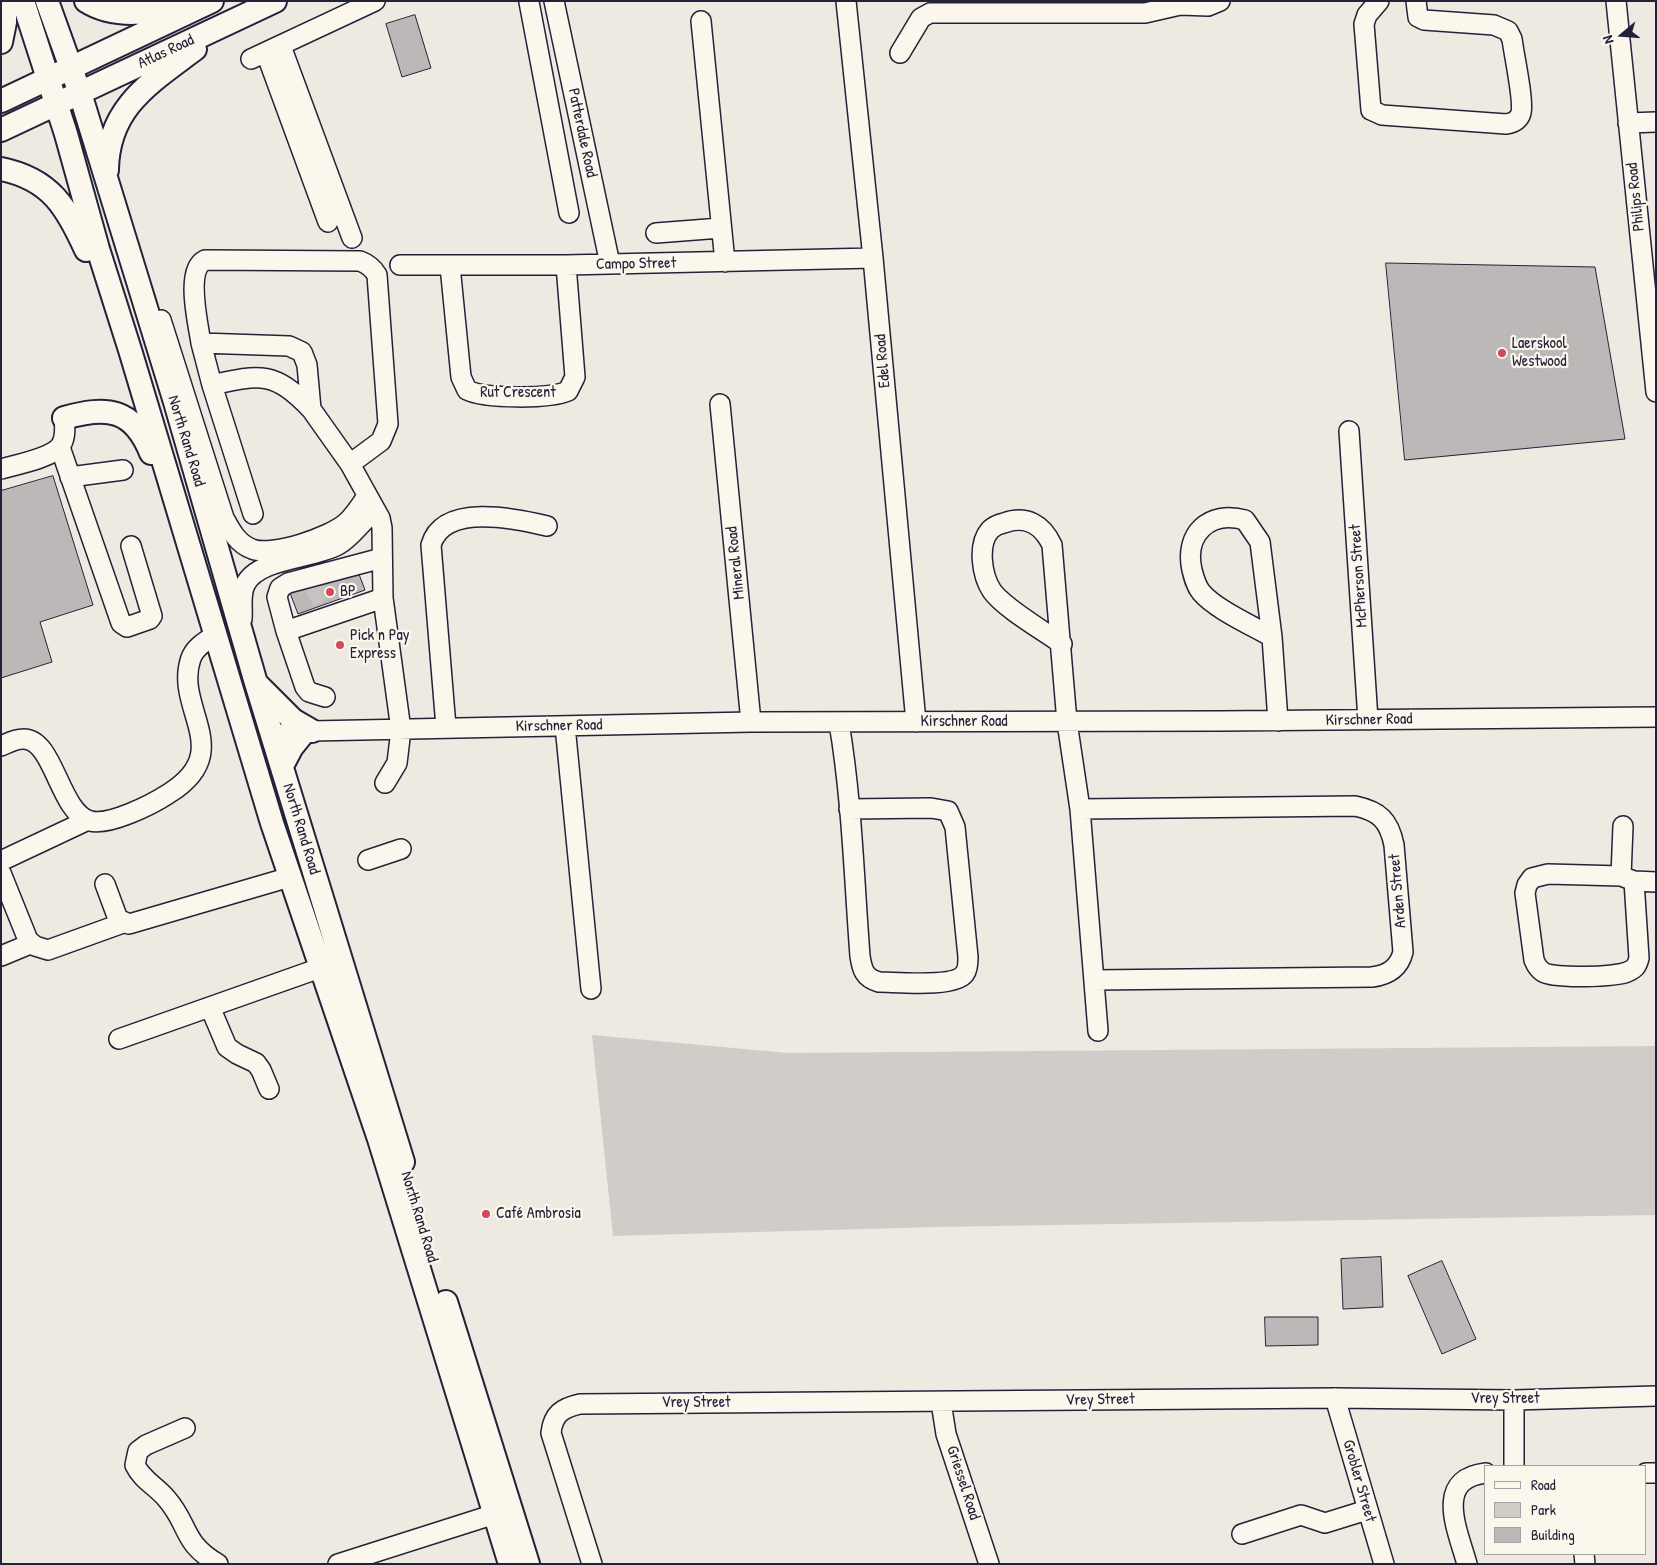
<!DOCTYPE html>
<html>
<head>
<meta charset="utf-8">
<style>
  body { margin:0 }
  #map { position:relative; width:1657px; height:1565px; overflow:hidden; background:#eeeae2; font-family:"Patrick Hand",sans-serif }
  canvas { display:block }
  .frame { position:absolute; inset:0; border:2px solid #22223b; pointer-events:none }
  .legend { position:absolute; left:1484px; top:1465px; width:162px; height:90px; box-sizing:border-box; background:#fbf7ec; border:1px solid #a4a2a5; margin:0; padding:6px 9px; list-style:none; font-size:15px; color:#22223b }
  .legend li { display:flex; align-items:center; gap:10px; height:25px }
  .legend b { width:25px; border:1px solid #a4a2a5 }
  .north { position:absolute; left:1597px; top:10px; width:50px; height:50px; -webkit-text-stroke:4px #fbf7ec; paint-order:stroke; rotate:252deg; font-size:14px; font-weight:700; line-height:20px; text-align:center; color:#22223b }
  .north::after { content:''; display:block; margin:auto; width:18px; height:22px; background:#22223b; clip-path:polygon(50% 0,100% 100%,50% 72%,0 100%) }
</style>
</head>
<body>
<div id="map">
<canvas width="1657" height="1565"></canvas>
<div class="frame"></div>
<ul class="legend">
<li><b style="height:6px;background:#fbf7ec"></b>Road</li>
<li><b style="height:14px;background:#d0cdc9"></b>Park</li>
<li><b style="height:14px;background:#bcb8b8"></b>Building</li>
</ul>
<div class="north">N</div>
</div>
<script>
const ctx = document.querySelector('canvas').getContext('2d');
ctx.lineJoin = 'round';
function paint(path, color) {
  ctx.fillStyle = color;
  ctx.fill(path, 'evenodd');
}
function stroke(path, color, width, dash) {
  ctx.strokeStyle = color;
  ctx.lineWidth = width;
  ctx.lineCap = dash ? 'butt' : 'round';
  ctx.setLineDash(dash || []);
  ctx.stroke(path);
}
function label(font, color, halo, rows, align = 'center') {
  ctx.font = font + ' "Patrick Hand",sans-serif';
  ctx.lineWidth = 4.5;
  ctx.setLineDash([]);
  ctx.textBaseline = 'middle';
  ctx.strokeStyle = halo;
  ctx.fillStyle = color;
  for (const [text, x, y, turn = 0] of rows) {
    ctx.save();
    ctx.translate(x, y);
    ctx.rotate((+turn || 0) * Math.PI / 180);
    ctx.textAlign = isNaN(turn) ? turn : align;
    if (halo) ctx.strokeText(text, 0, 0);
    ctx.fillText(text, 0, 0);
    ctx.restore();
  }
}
const green = new Path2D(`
  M592,1035L788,1053L1656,1046V1215L936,1227L613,1236Z`);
const building = new Path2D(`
  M415,15L431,68L402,77L386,24Z
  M1386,263L1595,267L1625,439L1405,460Z
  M53,476L93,605L40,622L52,662L1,678V491Z
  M357,569L365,590L298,614L290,593Z
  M1381,1257L1383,1307L1343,1309L1341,1259Z
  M1442,1261L1476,1339L1442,1354L1408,1276Z
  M1265,1317H1318V1345L1266,1346Z`);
const minorTunnel = new Path2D(`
  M313,585L324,605`);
const minor = new Path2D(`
  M554,1L610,264
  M846,1L873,258L916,722
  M1379,1L1367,15L1364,24L1371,110L1382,115L1506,124C1513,123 1519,120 1521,113C1524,100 1514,55 1512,39L1508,31L1494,25L1424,20L1418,17L1416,1
  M1616,1L1656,392
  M529,2L569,213
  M701,21L725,262
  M281,46L352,238
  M266,53L328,222
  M900,53L921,18L930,13H1145L1180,5L1208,6L1220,1
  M251,59L375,1
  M1628,123L1656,122
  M656,233L721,228
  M400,265H566L873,258
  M450,266L461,377L467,390C485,399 550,399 568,391L575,377L566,265
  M161,320L224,518C231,531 238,544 252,549C272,557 330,537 346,523C354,516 361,505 367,496
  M201,343L212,385
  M720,404L751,722
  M1349,431L1368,720
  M60,447L121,623L127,627L150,619L152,616L131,546
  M350,464L381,441L388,424L377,275C373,268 368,264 360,261L205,260C185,270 198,323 201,343L289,346L302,352L307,365L311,409L350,464L380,518L382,528L383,598L401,730L397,763L385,783
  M1,469C15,465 53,458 61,445C66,437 65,427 64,418
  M70,477L123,470
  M253,514L212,385C261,374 274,371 311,409
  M242,619C243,608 240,595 245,585C257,558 313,559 338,545C349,539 357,528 366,519
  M286,631L277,597L280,588L288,583L382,558
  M1272,637C1251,625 1215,609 1201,592C1196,586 1194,578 1192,570C1184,534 1209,510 1245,520L1260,542L1272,637L1278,721
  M1062,644C1044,631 1004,608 992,591C982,576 977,545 990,530C993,527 999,524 1004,523C1026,515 1042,524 1052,545L1067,722L1080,809L1098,1031
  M325,697L309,692L305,687L286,631L383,598
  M839,723C852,800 854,878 860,956C862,969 864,978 879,982C896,982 956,988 965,973C968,969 968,962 968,957L955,827L948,811L931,808L849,809
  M565,726L591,989
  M446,727L431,545C443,503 514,518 547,526
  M272,735L312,731L751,722L1221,721L1656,717
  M1,746C8,743 15,739 23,739C54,738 59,812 90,821C109,826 151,805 168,794C238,751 173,709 191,658C195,647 206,641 215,635
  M1080,809L1355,806C1379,811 1389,820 1394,845L1403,952C1399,968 1388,975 1372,977L1094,980
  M368,860L401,849
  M1,861L88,820
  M1,873L28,940L35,946L48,950L123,923
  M1621,876L1623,826
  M1634,881L1639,958C1637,966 1635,969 1627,972C1616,977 1553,979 1543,972C1538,969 1536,965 1534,960L1525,893L1527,885L1532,878L1548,874L1621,876L1634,881L1656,882
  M105,884L118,919L129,924L290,877
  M1,956L30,944
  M210,1007L227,1047L237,1054L256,1063L261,1070L269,1089
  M119,1039L320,968
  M1335,1398L1384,1564
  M1514,1400V1466
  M941,1402L946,1434L989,1564
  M185,1428L146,1445L138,1451L135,1465C142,1480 156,1486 166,1498C190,1525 181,1542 218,1564
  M1646,1473H1656
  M1242,1534L1301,1515L1325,1523L1367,1510
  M1584,1554L1585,1564
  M338,1564L495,1514
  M592,1564L551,1433C553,1414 562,1408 580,1404L1335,1398L1514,1400L1656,1396
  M1467,1564C1458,1531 1433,1479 1486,1473`);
const major = new Path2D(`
  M23,1L66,134L98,249L130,350L272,823L379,1139L510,1564
  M47,1L80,93L175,402L256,683L403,1162
  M86,1C114,19 152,13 182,6
  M1,42L5,22V1
  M1,101L212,1
  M1,130L275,1
  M1,169C51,179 67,208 86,250
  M107,170C108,107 150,83 195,49
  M64,418C107,406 133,408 151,453
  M258,685L293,720L312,731
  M282,766L292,747L305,731
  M446,1302L528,1564`);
const markers = [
  [1502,353,5,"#d1495b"],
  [330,592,5,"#d1495b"],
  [340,645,5,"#d1495b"],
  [486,1214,5,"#d1495b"]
];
const streetNames = [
  ["Atlas Road",166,52,-25],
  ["Patterdale Road",582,133,78],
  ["Philips Road",1636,197,-96],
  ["Campo Street",636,264,-1],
  ["Edel Road",883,361,-95],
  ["Rut Crescent",518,393],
  ["North Rand Road",186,441,73],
  ["Mineral Road",736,563,-96],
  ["McPherson Street",1359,576,-94],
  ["Kirschner Road",1369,720,-1],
  ["Kirschner Road",964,722],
  ["Kirschner Road",559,726,-1],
  ["North Rand Road",301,829,73],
  ["Arden Street",1398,891,-95],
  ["North Rand Road",419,1217,73],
  ["Vrey Street",1505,1399],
  ["Vrey Street",1100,1400,-1],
  ["Vrey Street",696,1403],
  ["Grobler Street",1359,1481,74],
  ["Griessel Road",963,1483,72]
];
const poiNames = [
  ["Laerskool",1512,344],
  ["Westwood",1512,362],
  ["BP",340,592],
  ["Pick n Pay",350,636],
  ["Express",350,654],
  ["Café Ambrosia",496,1214]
];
paint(green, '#d0cdc9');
paint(building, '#bcb8b8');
stroke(building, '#22223b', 1);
stroke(minorTunnel, '#c5c2c1', 19, [19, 9]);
stroke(minor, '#22223b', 22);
stroke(major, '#22223b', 26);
stroke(minor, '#fbf7ec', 19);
stroke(major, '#fbf7ec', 22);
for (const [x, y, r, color] of markers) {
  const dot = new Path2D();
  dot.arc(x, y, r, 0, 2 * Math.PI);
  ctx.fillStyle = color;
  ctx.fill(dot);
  stroke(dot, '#fbf7ec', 2);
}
label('16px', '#22223b', '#fbf7ec', streetNames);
label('16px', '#22223b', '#fbf7ec', poiNames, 'left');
</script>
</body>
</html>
